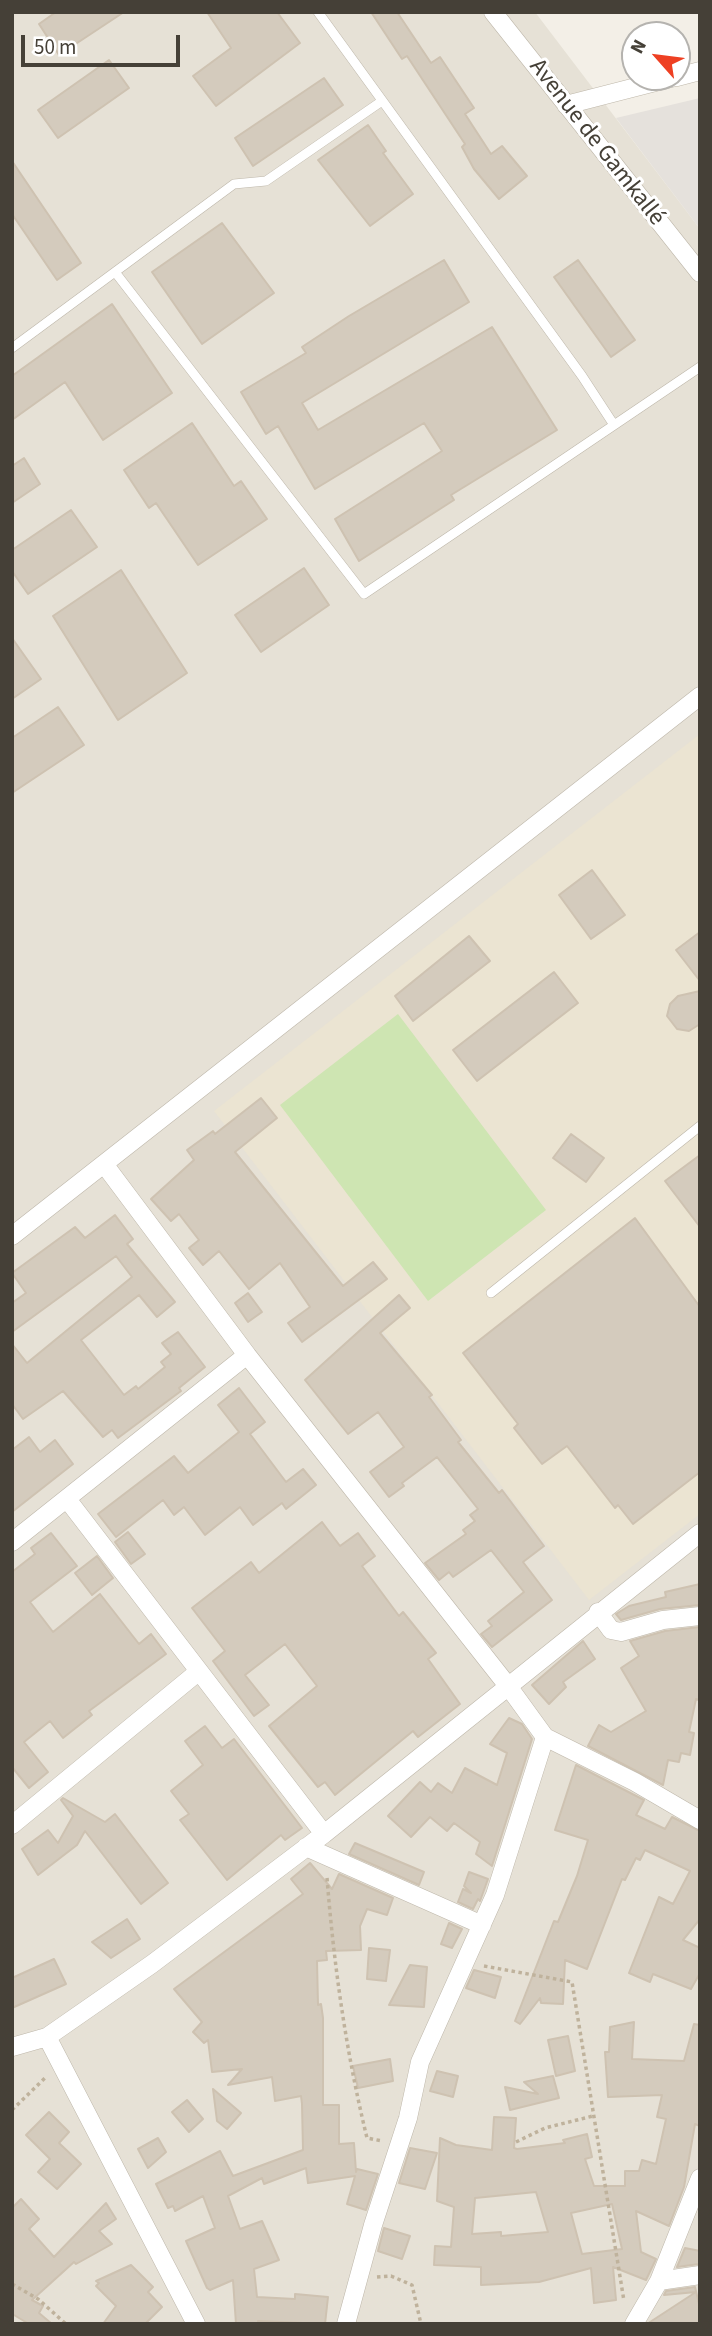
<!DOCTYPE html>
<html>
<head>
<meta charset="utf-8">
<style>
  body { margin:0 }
  #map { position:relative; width:712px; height:2336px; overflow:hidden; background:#f3efe7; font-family:"Source Sans 3",sans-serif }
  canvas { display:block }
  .frame { position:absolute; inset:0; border:14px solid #454037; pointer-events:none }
  .north { position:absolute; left:621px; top:21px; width:70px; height:70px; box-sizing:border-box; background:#fff; border:2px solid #b5b3af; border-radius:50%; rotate:298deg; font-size:19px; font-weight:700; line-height:28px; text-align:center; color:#454037 }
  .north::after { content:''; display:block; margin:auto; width:24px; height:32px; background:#ee4023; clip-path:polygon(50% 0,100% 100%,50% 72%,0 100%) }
  .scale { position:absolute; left:21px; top:35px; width:159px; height:32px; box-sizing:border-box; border:4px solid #454037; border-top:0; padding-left:9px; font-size:21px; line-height:24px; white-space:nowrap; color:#454037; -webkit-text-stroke:5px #fff; paint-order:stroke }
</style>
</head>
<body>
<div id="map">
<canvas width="712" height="2336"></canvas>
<div class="frame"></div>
<div class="north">N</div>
<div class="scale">50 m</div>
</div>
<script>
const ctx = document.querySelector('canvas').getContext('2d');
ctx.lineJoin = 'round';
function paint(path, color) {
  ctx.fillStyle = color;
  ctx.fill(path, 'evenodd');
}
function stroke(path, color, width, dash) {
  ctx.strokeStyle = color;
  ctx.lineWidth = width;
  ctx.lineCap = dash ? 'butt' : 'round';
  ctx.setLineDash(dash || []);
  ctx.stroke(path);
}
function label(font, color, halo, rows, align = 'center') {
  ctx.font = font + ' "Source Sans 3",sans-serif';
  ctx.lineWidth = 6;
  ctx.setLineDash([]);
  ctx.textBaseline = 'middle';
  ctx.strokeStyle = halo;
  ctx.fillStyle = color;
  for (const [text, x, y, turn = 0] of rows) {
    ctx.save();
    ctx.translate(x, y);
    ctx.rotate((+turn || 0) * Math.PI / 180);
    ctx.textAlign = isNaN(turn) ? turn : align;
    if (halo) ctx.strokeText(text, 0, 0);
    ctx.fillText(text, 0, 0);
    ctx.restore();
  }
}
const residential = new Path2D(`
  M12,12H535L700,229V2324H12Z`);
const industrial = new Path2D(`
  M700,98V229L616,118Z`);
const education = new Path2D(`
  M700,734V1514L589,1600L214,1111Z`);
const green = new Path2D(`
  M398,1014L546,1210L428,1301L280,1105Z`);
const building = new Path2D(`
  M56,12H124L59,55L39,24Z
  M207,12H277L300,43L216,106L193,76L231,48Z
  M371,12H397L431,63L440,57L474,108L465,114L491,154L502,146L527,176L499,199L474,169L462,147L465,144L407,56L402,59Z
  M109,60L129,88L58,138L38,110Z
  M324,78L343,105L253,166L235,138Z
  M368,125L386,151L383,153L413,194L370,226L318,160Z
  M12,161L81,263L57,280L12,214Z
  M222,223L274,293L202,344L152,272Z
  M444,260L469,302L302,403L318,430L492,327L557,430L451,495L454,500L359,561L335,519L442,451L424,423L315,489L278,426L266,434L241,392L306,353L302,347L349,316Z
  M578,260L635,340L611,357L554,277Z
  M112,304L172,393L103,440L65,382L12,420V376Z
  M192,423L234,486L241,481L267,519L198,565L156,503L149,508L124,470Z
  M24,458L40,484L12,503V466Z
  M71,510L97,547L28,594L12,571V550Z
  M304,568L329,605L261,652L235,615Z
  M121,570L187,673L118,720L53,616Z
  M12,638L41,679L12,699Z
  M58,707L84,745L12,793V738Z
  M592,870L625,915L591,939L559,895Z
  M700,932V981L676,950Z
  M469,936L490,961L413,1021L395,996Z
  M554,972L578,1003L477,1081L453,1050Z
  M700,991V1024L689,1031L677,1029L667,1016L670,1004L678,996Z
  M261,1098L277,1118L235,1152L343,1286L373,1262L387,1279L302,1342L288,1323L310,1307L280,1263L249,1289L219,1251L203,1265L189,1248L199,1240L179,1214L171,1221L151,1199L194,1160L187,1150L213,1131L215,1134Z
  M571,1134L604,1158L586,1182L553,1158Z
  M700,1155V1227L665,1181Z
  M115,1215L133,1239L127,1244L175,1302L157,1317L139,1295L81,1340L124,1395L136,1386L138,1389L165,1367L161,1362L171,1354L162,1343L178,1332L205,1367L179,1388L181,1391L118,1438L112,1430L103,1437L63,1391L23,1419L12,1404V1344L27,1363L132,1277L116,1256L12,1332V1303L26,1293L12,1273L75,1227L85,1238Z
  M635,1218L700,1307V1472L633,1524L618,1505L615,1508L567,1446L542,1464L514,1428L518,1424L463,1353Z
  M248,1293L262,1312L248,1322L235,1303Z
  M399,1295L410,1308L380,1333L432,1395L429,1397L461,1440L458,1442L499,1493L502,1490L544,1546L523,1562L552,1600L492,1647L481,1634L492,1626L488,1621L524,1592L491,1550L453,1577L449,1572L439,1580L425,1563L466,1534L463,1530L475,1521L470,1515L478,1509L437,1457L402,1483L404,1486L389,1497L370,1472L404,1447L378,1412L348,1434L305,1380Z
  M239,1388L265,1422L250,1434L286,1482L303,1469L316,1485L286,1509L282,1503L253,1525L240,1507L205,1535L184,1507L174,1515L163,1500L116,1537L98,1514L174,1456L188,1473L239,1432L218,1405Z
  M29,1437L40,1452L55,1440L73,1464L12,1512V1450Z
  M322,1522L340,1546L358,1533L375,1556L362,1566L399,1616L403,1612L436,1653L428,1659L460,1704L418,1737L413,1731L335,1795L325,1782L318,1787L269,1726L317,1686L285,1644L245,1675L269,1705L254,1716L213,1661L225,1651L192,1608L251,1562L259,1573Z
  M128,1532L145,1554L131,1564L115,1542Z
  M51,1533L77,1566L30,1602L53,1632L100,1594L139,1644L151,1634L166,1654L89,1711L92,1715L63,1738L50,1721L24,1742L48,1772L29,1788L12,1767V1572L35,1554L31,1548Z
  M97,1556L113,1578L92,1595L75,1573Z
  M700,1584V1605L660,1609L621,1620L616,1614L629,1606L666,1597L665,1592Z
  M700,1627V1700L696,1699L689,1732L694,1733L690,1755L681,1753L679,1762L668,1760L663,1785L588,1746L599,1725L611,1732L646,1711L621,1668L639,1656L630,1641L665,1631Z
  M583,1641L595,1659L563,1682L566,1687L549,1704L532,1685Z
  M509,1718L522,1724L532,1739L492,1866L476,1854L480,1842L454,1823L447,1831L430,1817L411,1837L388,1816L420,1782L431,1792L438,1783L452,1793L465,1768L497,1785L507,1753L490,1744Z
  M205,1726L222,1748L234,1739L302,1828L285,1840L281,1835L227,1880L180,1820L189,1814L171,1791L203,1765L185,1741Z
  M576,1765L644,1800L636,1815L665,1829L672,1817L700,1831V1919L683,1940L700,1948V1973L691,1989L653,1974L650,1982L629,1973L659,1897L673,1904L690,1871L645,1850L640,1860L636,1858L625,1880L622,1879L587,1969L565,1960L563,2004L541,2003L540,1998L520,2024L515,2021L554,1921L558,1922L577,1876L588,1840L555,1830Z
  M63,1798L105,1822L115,1814L168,1883L141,1904L85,1831L77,1845L38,1875L22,1849L48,1830L58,1843L73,1816L61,1800Z
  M355,1843L424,1872L419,1885L349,1854Z
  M310,1863L332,1889L339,1874L393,1898L387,1915L367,1909L360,1926L361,1950L326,1951L327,1960L317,1961L318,2005L321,2004L323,2018V2105H339V2144L354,2143L356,2172L357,2169L378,2174L366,2210L347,2204L355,2176L308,2183L306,2168L264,2184L262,2178L228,2196L240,2229L262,2221L279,2260L254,2269L257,2297L295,2299V2294L328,2297L325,2324L258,2321V2324H236L233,2280L210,2290L207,2288L186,2241L215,2228L203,2196L175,2211L173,2206L168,2208L156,2184L220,2151L233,2176L303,2150L302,2104L301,2096L275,2101L272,2077L228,2085L242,2069L212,2072L208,2040L204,2043L193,2032L202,2022L174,1989L303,1894L291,1879Z
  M469,1872L488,1879L480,1901L478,1899L473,1909L458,1902L463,1889L471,1893L464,1886Z
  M127,1919L140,1939L111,1958L92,1942Z
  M449,1923L462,1929L452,1948L441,1944Z
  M369,1948L390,1950L386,1981L367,1979Z
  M54,1959L66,1984L12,2008V1978Z
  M410,1965L427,1967L424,2007L389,2005Z
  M474,1970L501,1977L495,1998L466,1988Z
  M634,2022L632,2059L684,2061L694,2024L700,2025V2126L695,2124L684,2187L669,2226L636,2211L641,2252L656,2259L646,2280L613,2267L616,2300L594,2303L591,2268L539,2282L481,2285V2267L434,2265L435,2246L451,2247L454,2207L437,2201L440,2138L456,2145L492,2150L494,2117L516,2118L514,2148L517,2149L565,2143L563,2140L587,2134L592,2157L585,2159L594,2186H625V2171H639L642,2160L656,2164L666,2119L657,2117L662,2095L608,2097L605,2052H609L610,2027ZM536,2192L548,2232L501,2236V2232L472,2234L475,2198ZM612,2204L622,2249L582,2254L571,2213Z
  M568,2036L575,2071L556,2076L548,2040Z
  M390,2059L393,2081L358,2088L353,2066Z
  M437,2071L458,2076L453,2097L430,2091Z
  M553,2076L559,2098L510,2110L505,2087L538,2094L524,2082Z
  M213,2089L241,2113L227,2129L217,2121Z
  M187,2100L203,2119L189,2132L172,2112Z
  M49,2112L69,2132L59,2143L81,2164L57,2189L38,2172L50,2159L26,2135Z
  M158,2138L166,2152L148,2168L138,2149Z
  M410,2148L437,2153L425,2189L399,2183Z
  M21,2199L39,2219L29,2229L54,2257L106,2203L116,2219L99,2231L112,2244L76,2264L74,2262L32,2300L43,2306L39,2313L52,2324H29L14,2315L12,2317V2208Z
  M384,2228L410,2236L402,2259L378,2251Z
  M685,2248L700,2251L699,2264L677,2267Z
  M131,2265L153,2287L148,2292L162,2307L145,2324H103L116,2306L96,2286L99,2283L96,2281Z
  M695,2287L700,2308V2324H647L696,2292L664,2295L666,2291Z`);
const path = new Path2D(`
  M327,1878C334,1966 346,2052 367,2138L382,2141
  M484,1966L572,1982L624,2301
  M12,2110L46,2077
  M516,2142L545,2128L593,2116
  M377,2277L391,2276L412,2285L421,2324
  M12,2284L38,2299L66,2324`);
const service = new Path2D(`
  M318,12L582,376L614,425
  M115,272L364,594L700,367
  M12,348L234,184L266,181L382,101
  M491,1293L700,1126`);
const minor = new Path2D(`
  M493,12L700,273
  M677,77L700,71
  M566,105L675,77
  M12,1236L700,696
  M247,1355L508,1686L545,1737L635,1782L700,1820
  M67,1499L324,1834
  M12,1542L247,1355L104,1164
  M598,1612L611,1630L621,1632L663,1620L700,1616
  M12,1825L198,1672
  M306,1847L482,1925
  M47,2037L196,2324
  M12,2047L47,2037L152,1964L324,1834L700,1533
  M659,2281L700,2275
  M346,2324L373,2225L408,2118L420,2062L495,1895L545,1737
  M634,2324L659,2281L700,2178`);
const streetNames = [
  ["Avenue de Gamkallé",596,143,52]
];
paint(residential, '#e6e1d6');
paint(industrial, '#e5e1dc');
paint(education, '#ebe4d2');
paint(green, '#cee5b2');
paint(building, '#d4cbbd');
stroke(building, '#cec2b1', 2);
stroke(service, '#beb7aa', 10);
stroke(minor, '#beb7aa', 19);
stroke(path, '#bfb29c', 3.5, [3.5, 3.5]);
stroke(service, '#fff', 9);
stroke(minor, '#fff', 18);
label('24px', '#454037', '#fff', streetNames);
</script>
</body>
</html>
